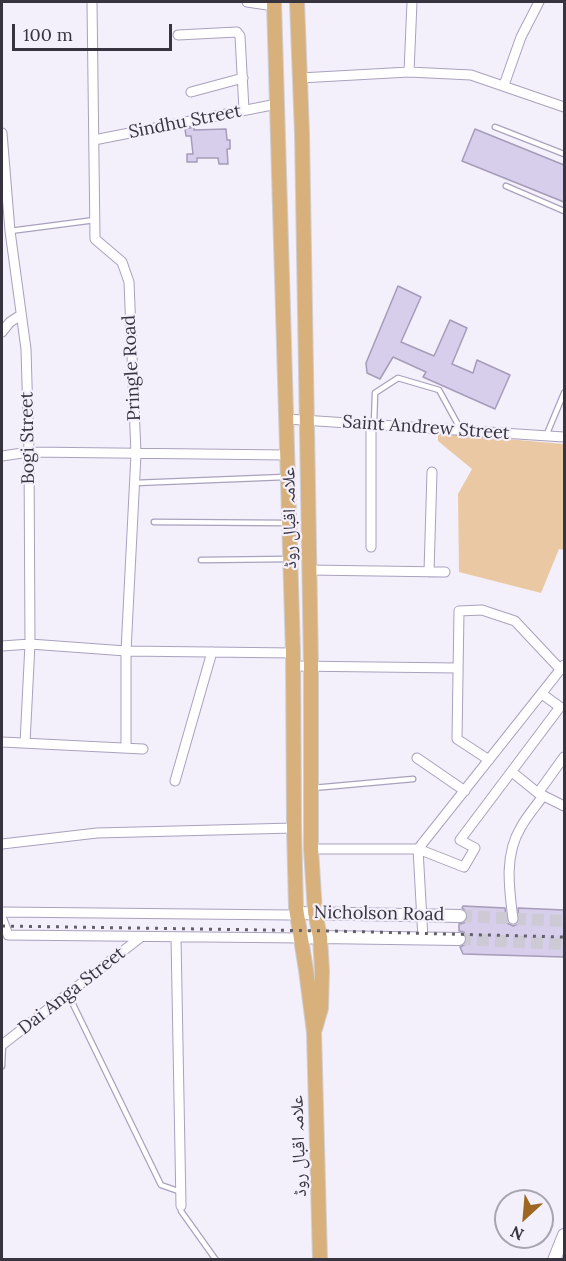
<!DOCTYPE html>
<html>
<head>
<meta charset="utf-8">
<style>
  body { margin:0 }
  #map { position:relative; width:566px; height:1261px; overflow:hidden; background:#f3effb; font-family:Lora,serif }
  canvas { display:block }
  .frame { position:absolute; inset:0; border:3px solid #37343f; pointer-events:none }
  .north { position:absolute; left:494px; top:1189px; width:60px; height:60px; box-sizing:border-box; background:#f3effb; border:2px solid #a8a4b0; border-radius:50%; rotate:206deg; font-size:16px; font-weight:700; line-height:24px; text-align:center; color:#37343f }
  .north::after { content:''; display:block; margin:auto; width:21px; height:27px; background:#9d6721; clip-path:polygon(50% 0,100% 100%,50% 72%,0 100%) }
  .scale { position:absolute; left:12px; top:24px; width:160px; height:27px; box-sizing:border-box; border:3px solid #37343f; border-top:0; padding-left:8px; font-size:18px; line-height:21px; white-space:nowrap; color:#37343f; -webkit-text-stroke:4px #f3effb; paint-order:stroke }
</style>
</head>
<body>
<div id="map">
<canvas width="566" height="1261"></canvas>
<div class="frame"></div>
<div class="north">N</div>
<div class="scale">100 m</div>
</div>
<script>
const ctx = document.querySelector('canvas').getContext('2d');
ctx.lineJoin = 'round';
function paint(path, color) {
  ctx.fillStyle = color;
  ctx.fill(path, 'evenodd');
}
function stroke(path, color, width, dash) {
  ctx.strokeStyle = color;
  ctx.lineWidth = width;
  ctx.lineCap = dash ? 'butt' : 'round';
  ctx.setLineDash(dash || []);
  ctx.stroke(path);
}
function label(font, color, halo, rows, align = 'center') {
  ctx.font = font + ' Lora,"Noto Naskh Arabic",serif';
  ctx.lineWidth = 4.5;
  ctx.setLineDash([]);
  ctx.textBaseline = 'middle';
  ctx.strokeStyle = halo;
  ctx.fillStyle = color;
  for (const [text, x, y, turn = 0] of rows) {
    ctx.save();
    ctx.translate(x, y);
    ctx.rotate((+turn || 0) * Math.PI / 180);
    ctx.textAlign = isNaN(turn) ? turn : align;
    if (halo) ctx.strokeText(text, 0, 0);
    ctx.fillText(text, 0, 0);
    ctx.restore();
  }
}
const green = new Path2D(`
  M438,433L564,444V550L559,549L541,593L459,572L458,494L472,469L438,441Z`);
const building = new Path2D(`
  M194,127V130L226,129L227,140H230V149H227L228,164H219L218,158H197V162H187V154H193L191,136H186L185,129Z
  M475,129L564,165V202L462,161Z
  M398,286L421,297L401,342L434,356L450,320L467,328L452,364L473,373L477,360L510,375L495,409L423,377L426,372L393,357L380,379L367,373L366,363Z
  M463,906L505,908L507,923L513,926L518,924L519,921L518,908L564,910V957L463,954L460,947L466,944L467,939L464,932L459,931V924L464,923L468,917L467,912L462,908Z`);
const secondaryTunnel = new Path2D(`
  M460,916L564,921
  M459,939L564,944`);
const lane = new Path2D(`
  M495,127L564,154
  M506,186L564,211
  M10,231L95,220
  M374,424L375,393L398,378L439,390L461,430
  M546,436L564,393
  M135,483L285,477
  M154,522L286,523
  M201,560L289,559
  M313,788L413,779
  M68,994L161,1185L181,1192
  M2,1066L3,1044
  M181,1206V1211L216,1260`);
const street = new Path2D(`
  M92,2L95,239L122,262L129,282L136,454L126,651V747
  M247,2L274,6
  M178,35L237,32L240,36L244,110
  M409,72L412,2
  M300,78L409,72L471,75L564,107
  M504,85L521,37L539,2
  M191,92L243,78
  M2,133L10,231L26,349L29,452L30,644L25,743
  M94,140L277,104
  M2,332L10,322L21,315
  M287,419L564,437
  M371,425V547
  M2,456L29,452L287,455
  M309,570L445,572
  M429,572L432,472
  M2,646L30,644L126,651L293,653
  M293,666L458,668
  M2,742L143,749
  M417,758L465,791
  M489,760L457,739L459,611L482,610L515,621L561,670
  M512,772L538,793L564,806
  M175,781L212,652
  M538,793L564,757
  M2,844L97,833L294,828
  M311,849H418L464,867L475,848L460,840L560,707L542,694
  M2,912L291,915L297,913
  M2,919L8,935L302,938
  M513,919C509,888 504,855 521,827C527,816 536,806 543,796
  M176,937L181,1206
  M423,939L418,849L564,665
  M2,1045L141,937`);
const secondary = new Path2D(`
  M297,913L460,916
  M302,938L320,937L459,939
  M554,1260L564,1235`);
const primary = new Path2D(`
  M274,2L293,653L294,828L296,908L306,970L314,1032L320,1260
  M297,2L302,133L311,666V849L315,912L320,937L322,971L321,1008L315,1029`);
const rail = new Path2D(`
  M2,926L331,931L564,937`);
const streetNames = [
  ["Sindhu Street",185,122,-11],
  ["Pringle Road",132,368,-93],
  ["Saint Andrew Street",426,428,4],
  ["Bogi Street",28,438,-91],
  ["علامہ اقبال روڈ",290,518,-91],
  ["Nicholson Road",379,914,1],
  ["Dai Anga Street",72,991,-38],
  ["علامہ اقبال روڈ",299,1146,-92]
];
paint(green, '#ebc8a4');
paint(building, '#d7ceeb');
stroke(building, '#a59cb8', 1.5);
stroke(secondaryTunnel, '#cdcad5', 12, [12, 6]);
stroke(lane, '#aaa1bd', 7);
stroke(street, '#aaa1bd', 11);
stroke(secondary, '#aaa1bd', 14);
stroke(primary, '#cfced1', 16);
stroke(lane, '#fff', 4.5);
stroke(street, '#fff', 9);
stroke(secondary, '#fff', 12);
stroke(primary, '#d8b07b', 14);
stroke(rail, '#63606b', 3, [3, 6]);
label('18px', '#37343f', '#f3effb', streetNames);
</script>
</body>
</html>
